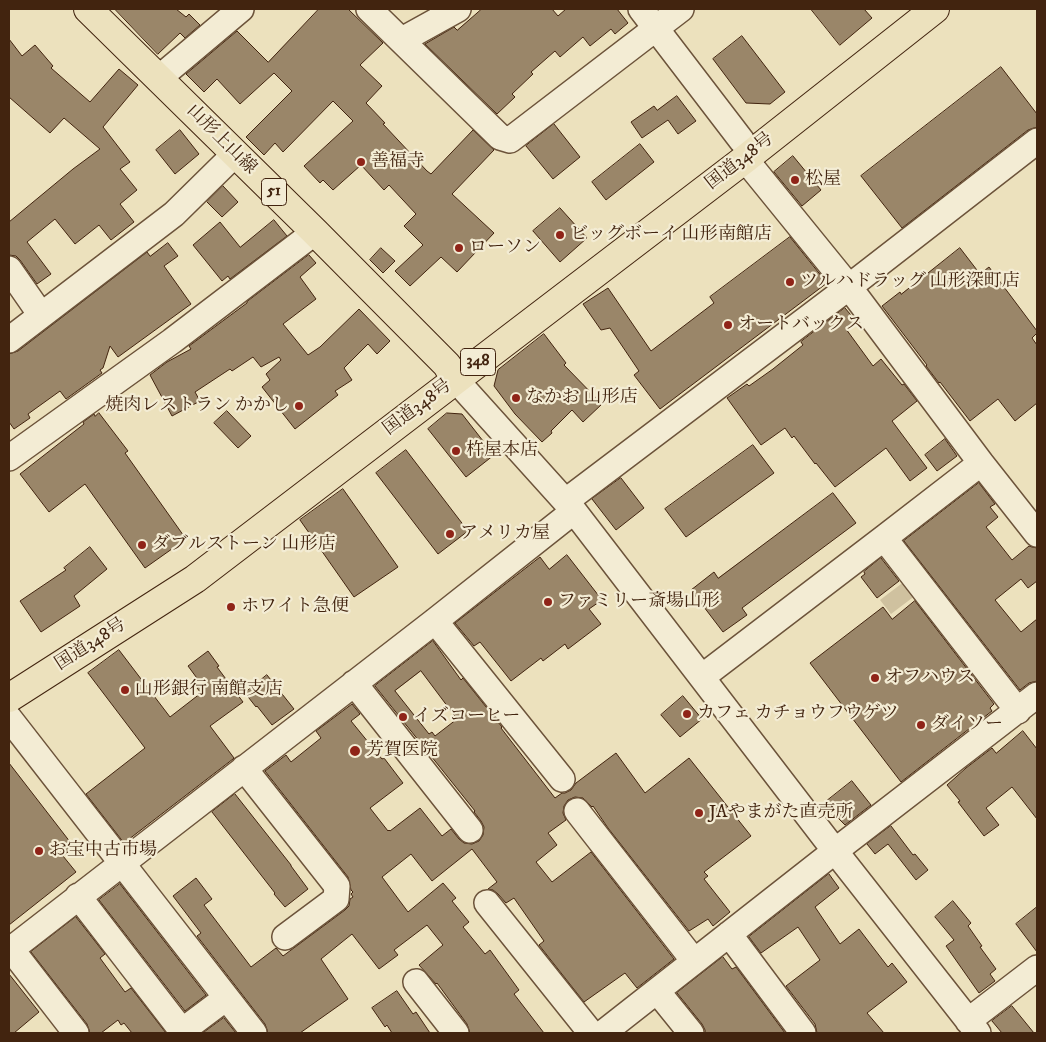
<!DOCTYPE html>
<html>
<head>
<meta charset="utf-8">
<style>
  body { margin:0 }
  #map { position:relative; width:1046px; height:1042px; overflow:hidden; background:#ece1bd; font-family:"IM FELL DW Pica",serif }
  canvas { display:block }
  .frame { position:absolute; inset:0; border:10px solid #42240f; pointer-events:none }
</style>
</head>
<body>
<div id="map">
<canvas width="1046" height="1042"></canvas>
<div class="frame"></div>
</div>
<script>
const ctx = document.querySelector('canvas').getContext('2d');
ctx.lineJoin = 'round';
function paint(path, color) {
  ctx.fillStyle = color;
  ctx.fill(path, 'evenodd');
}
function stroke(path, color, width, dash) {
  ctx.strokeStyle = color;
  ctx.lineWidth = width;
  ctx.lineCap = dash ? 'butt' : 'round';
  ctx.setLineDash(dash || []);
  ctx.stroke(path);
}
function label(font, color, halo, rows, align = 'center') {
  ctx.font = font + ' "IM FELL DW Pica","Noto Serif JP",serif';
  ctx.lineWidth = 4.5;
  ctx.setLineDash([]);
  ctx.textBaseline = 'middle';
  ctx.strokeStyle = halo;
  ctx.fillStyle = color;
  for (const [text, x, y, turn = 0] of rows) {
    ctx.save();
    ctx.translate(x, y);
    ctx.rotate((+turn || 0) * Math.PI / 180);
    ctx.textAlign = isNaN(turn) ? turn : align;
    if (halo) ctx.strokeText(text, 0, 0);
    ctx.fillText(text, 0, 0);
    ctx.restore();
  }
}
const green = new Path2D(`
  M905,581L916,595L891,614L880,600Z`);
const building = new Path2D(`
  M115,9H176L186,17L189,14L200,25L185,38L180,33L158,54Z
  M319,9H348L383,43L360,65L382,86L366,103L385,123L383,124L427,171L431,174L473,130L494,150L452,194L494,233L457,272L441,257L410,286L395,271L423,245L404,226L416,214L389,185L384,190L361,165L333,190L323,180L320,183L304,166L353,121L333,101L283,152L275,143L264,155L246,137L292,91L274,73L240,104L217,79L204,92L186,74L237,31L268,62Z
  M482,9H552L558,16L566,9H617L628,23L615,34L611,29L590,46L583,37L560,57L555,51L531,72L533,74L512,94L515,97L497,114L425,44L454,27L457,30Z
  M811,9H864L872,18L840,45Z
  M742,36L785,92L770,104L746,103L713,59Z
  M9,39L22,56L35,45L53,66L51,68L90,102L119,69L138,85L103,127L130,162L120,169L137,190L120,204L134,222L111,240L99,225L75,244L55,219L27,242L51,274L37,284L20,260L16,256L9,255V222L73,169L100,149L64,118L50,133L9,97Z
  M1001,67L1037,114V127L1028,130L902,228L861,176Z
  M677,96L696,121L678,134L668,120L642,138L631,122L654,106L657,110Z
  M554,124L580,157L553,179L526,146Z
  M180,130L199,154L175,174L156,150Z
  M640,144L654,162L606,200L592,182Z
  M793,156L821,190L802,206L774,172Z
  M223,186L238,202L222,217L207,202Z
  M560,208L587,238L560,262L533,231Z
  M274,220L287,236L230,279L228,276L222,281L193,245L220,222L240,247Z
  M790,237L827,283L660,409L634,375L639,371L610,328L601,330L583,304L608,288L651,351L714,303L710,297Z
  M168,243L178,256L164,266L191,304L118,357L110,346L103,368L100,370L102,373L66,399L60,391L28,414L30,418L14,429L9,422V354L18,351L147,252L150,256Z
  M381,248L395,261L383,273L370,260Z
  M960,248L980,274L989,267L1037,331V333L1032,338L1037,345V403L1015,421L998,399L970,421L940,382L939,383L926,366L927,365L882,306L900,292L901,294Z
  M309,255L316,263L300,277L316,299L283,324L308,355L320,347L359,309L390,341L377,354L368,344L344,368L352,380L335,391L338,395L295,429L262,387L270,380L266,374L281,360L279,357L261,367L253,357L232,371L230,369L195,392L200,401L172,416L150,375L167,362L191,349L189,346L247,303V302Z
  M845,308L856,321L846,329L873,366L881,359L902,385L904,384L917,401L892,421L927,468L910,481L886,448L835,487L816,463L815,464L794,436L792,438L785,428L761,445L727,398L747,384L749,386L773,369L803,345L801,342Z
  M544,334L566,363L564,365L602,404L583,422L572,410L551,431L552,433L542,442L515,414L494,386L498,370Z
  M227,411L251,436L238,448L214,423Z
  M99,413L128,451L125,453L186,539L145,568L85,484L49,512L20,474L84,424L83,422L94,414L95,416Z
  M447,413L462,414L494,455L466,477L428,429Z
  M945,439L957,456L937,471L925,455Z
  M753,445L774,473L686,537L665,509Z
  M406,450L468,531L438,554L376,473Z
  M621,478L644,508L616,530L592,499Z
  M979,483L995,504L990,507L998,517L986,527L1012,560L1029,546L1032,547L1037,548V581L1028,588L1021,579L995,600L1021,632L1037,619V681L1029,683L1020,690L904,541Z
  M343,489L398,567L354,597L300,520Z
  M833,493L856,523L742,608L747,615L723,632L691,590L714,572L718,578Z
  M90,547L107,569L74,596L80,606L41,632L20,601L66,570L64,568Z
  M567,555L602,600L589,609L601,624L568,649L565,644L543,661L541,658L511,681L480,642L474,646L455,623L540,557L549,569Z
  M881,558L899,581L877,598L861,577L865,574L864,572Z
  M915,601L994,704L990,708L992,711L901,782L810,663L883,607L892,619Z
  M433,641L461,680L463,678L502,727L501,728L555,798L562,793H565L571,790L576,783L616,753L645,793L689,758L751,836L704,872L708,876L704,879L730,912L713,926L708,919L689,931L608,828L593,806L592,807L583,798L575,797L568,800L564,806L563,813L566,820L548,833L557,845L536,862L552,882L591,852L674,959L637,988L625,973L584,1002L539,945L544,941L514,898L506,903L498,894L493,890L488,889L497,882L472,849L432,881L411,854L382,877L408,912L443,883L456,898L452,901L469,922L463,927L485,954L490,950L519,990L514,994L544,1033H470L467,1024L437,983L436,984L419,965L443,945L427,925L394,950L398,955L379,969L352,934L321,959L348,999L300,1033H268L265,1024L197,936L201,933L173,896L196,878L212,899L204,905L251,967L276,948L283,956L345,910L349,906L350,899L353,897L351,894L353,892L351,890L348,877L265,771L286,755L291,762L321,738L316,731L352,704L360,714L351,721L382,759L384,758L403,783L370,808L388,831L389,830L390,831L420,808L442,836L451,829L459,839L464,843L472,844L479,841L483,835L484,827L481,821L474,812L475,811L375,686ZM421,671L457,719L435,736L432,732L429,734L395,691Z
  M119,650L170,717L201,693L197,688L202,685L188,666L208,651L219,666L217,667L243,702L210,726L234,758L233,759L124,843L86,794L145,748L88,673Z
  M267,675L294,709L272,725L257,706L256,707L245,693Z
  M683,696L702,719L680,737L661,715Z
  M1023,731L1037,749V819L1012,787L986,808L999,825L984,836L958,802L960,801L947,785L966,768L992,748L996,753Z
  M9,763L74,847L63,856L76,872L9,925Z
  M852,781L871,805L845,825L838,818L836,820L823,804Z
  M235,794L291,865V866L308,889L285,907L274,894L275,893L212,812Z
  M891,826L913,855L915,854L928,870L916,880L888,844L875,854L867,844Z
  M829,874L839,888L815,907L840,944L859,929L888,967L892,963L907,982L867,1013L884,1033H817L815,1024L786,986L820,960L798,927L761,953L749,937Z
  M120,884L206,995L185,1011L99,900Z
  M953,901L971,923L968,926L982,946L980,947L996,969L990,974L995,981L979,993L946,946L954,940L935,917Z
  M1037,907V952L1016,924Z
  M76,917L105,954L100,958L125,992L131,988L166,1033H132L124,1023L121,1025L118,1020L101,1033H90L87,1024L31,952Z
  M723,957L732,969L736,967L785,1033H705V1030L702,1024L677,993Z
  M9,974L39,1012L14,1033H9Z
  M397,991L413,1014L416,1012L430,1033H392L387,1025L385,1027L372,1008Z
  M1012,1006L1034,1033H1002L992,1021Z
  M224,1018L236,1033H203Z`);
const minor = new Path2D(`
  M369,9L500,137L510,140L681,9
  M641,9L742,141
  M402,40L458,9
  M159,78L241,9
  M745,159L849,287L981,463L1037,534
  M9,269L41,315
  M9,340L174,214L235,154
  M455,379L574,511L835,851L978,1033
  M9,458L172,341L315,232
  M566,501L849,287L1037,141
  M884,538L1018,711
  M435,621L562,779
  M702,677L884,538L981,463
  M354,683L470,830
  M9,718L254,1033
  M244,768L337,886L336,899L285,937
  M577,811L694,961
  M78,896L182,1031L226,998
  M487,903L591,1033
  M729,934L803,1033
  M11,949L76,1033
  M9,951L435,621L574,511
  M416,982L456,1033
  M657,991L691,1033
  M968,1021L1037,968
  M603,1033L835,851L1037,695`);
const major = new Path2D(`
  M88,9L315,232L447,365L455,379`);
const highway = new Path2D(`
  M9,698L195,579L745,159L935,9`);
const markers = [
  [361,162,5,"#8f2418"],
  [795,180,5,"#8f2418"],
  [560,235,5,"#8f2418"],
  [459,248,5,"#8f2418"],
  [790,282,5,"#8f2418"],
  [728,325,5,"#8f2418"],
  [516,398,5,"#8f2418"],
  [299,406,5,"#8f2418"],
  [456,451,5,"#8f2418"],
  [450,534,5,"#8f2418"],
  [142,545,5,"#8f2418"],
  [548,602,5,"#8f2418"],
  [231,607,5,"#8f2418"],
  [875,678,5,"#8f2418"],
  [125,690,5,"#8f2418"],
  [687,714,5,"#8f2418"],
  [403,717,5,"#8f2418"],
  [921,725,5,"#8f2418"],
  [355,751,6,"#8f2418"],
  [699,813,5,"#8f2418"],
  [39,851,5,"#8f2418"]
];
const shields = [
  [274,192,25],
  [478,362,35]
];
const shieldNames = [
  ["51",274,192],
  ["348",478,362]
];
const streetNames = [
  ["山形上山線",221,140,45],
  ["国道348号",740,162,-38],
  ["国道348号",418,408,-37],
  ["国道348号",91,645,-33]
];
const poiNames = [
  ["善福寺",371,162],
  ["松屋",805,180],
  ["ビッグボーイ 山形南館店",570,235],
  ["ローソン",469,248],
  ["ツルハドラッグ 山形深町店",800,282],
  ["オートバックス",738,325],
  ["なかお 山形店",526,398],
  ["焼肉レストラン かかし",289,406,"right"],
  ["杵屋本店",466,451],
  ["アメリカ屋",460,534],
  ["ダブルストーン 山形店",152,545],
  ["ファミリー斎場山形",558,602],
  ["ホワイト急便",241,607],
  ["オフハウス",885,678],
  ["山形銀行 南館支店",135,690],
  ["カフェ カチョウフウゲツ",697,714],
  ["イズコーヒー",413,717],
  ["ダイソー",931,725],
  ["芳賀医院",366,751],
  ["JAやまがた直売所",709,813],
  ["お宝中古市場",49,851]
];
paint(green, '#cfc19f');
paint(building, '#9a8669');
stroke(building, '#42240f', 1);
stroke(minor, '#6c533a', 28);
stroke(major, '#42240f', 30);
stroke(highway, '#42240f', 30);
stroke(minor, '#f3ecd4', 25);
stroke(major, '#ece1bd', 28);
stroke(highway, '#ece1bd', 28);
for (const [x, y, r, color] of markers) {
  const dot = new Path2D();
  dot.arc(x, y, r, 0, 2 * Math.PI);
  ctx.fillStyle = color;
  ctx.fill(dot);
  stroke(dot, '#f3ecd4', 2);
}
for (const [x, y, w] of shields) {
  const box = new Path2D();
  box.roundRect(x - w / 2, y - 13.5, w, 27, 4);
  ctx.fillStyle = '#f3ecd4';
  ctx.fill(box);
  stroke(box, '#42240f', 1);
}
label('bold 16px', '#42240f', null, shieldNames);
label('18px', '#42240f', '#f3ecd4', streetNames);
label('18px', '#42240f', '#f3ecd4', poiNames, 'left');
</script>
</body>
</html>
